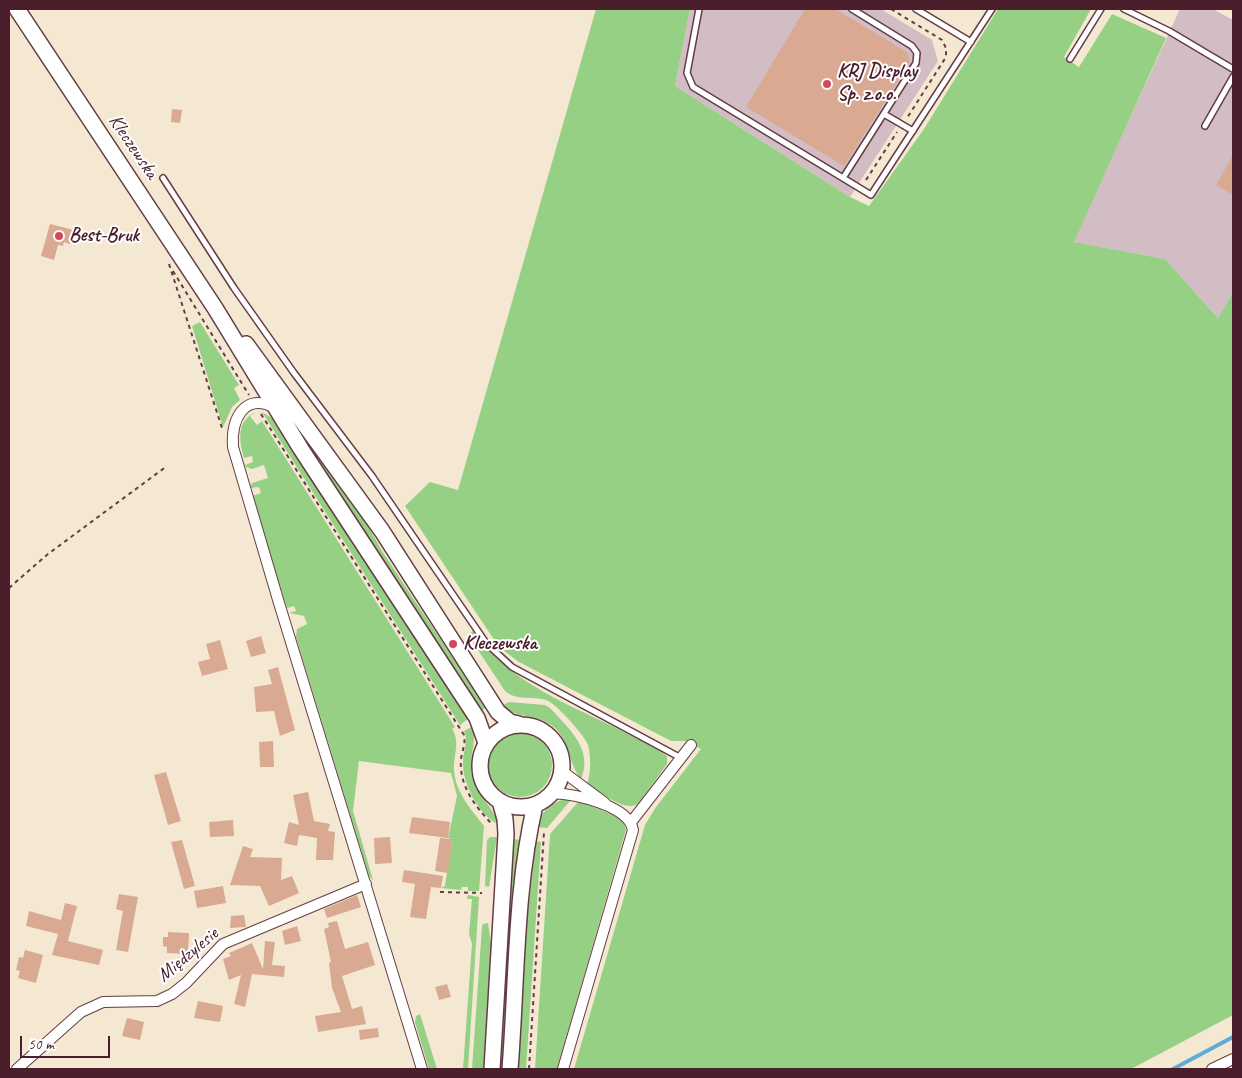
<!DOCTYPE html>
<html>
<head>
<meta charset="utf-8">
<style>
  body { margin:0 }
  #map { position:relative; width:1242px; height:1078px; overflow:hidden; background:#f5e8d3; font-family:Caveat,sans-serif }
  canvas { display:block }
  .frame { position:absolute; inset:0; border:10px solid #4a1f2b; pointer-events:none }
  .scale { position:absolute; left:20px; top:1036px; width:90px; height:22px; box-sizing:border-box; border:2px solid #4a1f2b; border-top:0; padding-left:6px; font-size:15px; line-height:18px; white-space:nowrap; color:#4a1f2b; -webkit-text-stroke:4px #fff; paint-order:stroke }
</style>
</head>
<body>
<div id="map">
<canvas width="1242" height="1078"></canvas>
<div class="frame"></div>
<div class="scale">50 m</div>
</div>
<script>
const ctx = document.querySelector('canvas').getContext('2d');
ctx.lineJoin = 'round';
function paint(path, color) {
  ctx.fillStyle = color;
  ctx.fill(path, 'evenodd');
}
function stroke(path, color, width, dash) {
  ctx.strokeStyle = color;
  ctx.lineWidth = width;
  ctx.lineCap = dash ? 'butt' : 'round';
  ctx.setLineDash(dash || []);
  ctx.stroke(path);
}
function label(font, color, halo, rows, align = 'center') {
  ctx.font = font + ' Caveat,sans-serif';
  ctx.lineWidth = 4;
  ctx.setLineDash([]);
  ctx.textBaseline = 'middle';
  ctx.strokeStyle = halo;
  ctx.fillStyle = color;
  for (const [text, x, y, turn = 0] of rows) {
    ctx.save();
    ctx.translate(x, y);
    ctx.rotate((+turn || 0) * Math.PI / 180);
    ctx.textAlign = isNaN(turn) ? turn : align;
    if (halo) ctx.strokeText(text, 0, 0);
    ctx.fillText(text, 0, 0);
    ctx.restore();
  }
}
const industrial = new Path2D(`
  M690,9H881L932,40L938,61L850,197L675,86Z
  M1180,9H1213L1233,20V292L1218,318L1165,259L1073,242Z`);
const green = new Path2D(`
  M596,9H690L675,86L850,197L869,206L924,129L998,9H1091L1064,57L1079,67L1112,14L1166,38L1074,242L1165,259L1218,318L1233,292V1015L1131,1069H574L645,825L656,807L701,749L687,741H671L519,662L499,647L405,506L430,482L458,490Z
  M200,322L239,385L234,388L240,400L232,407L223,427L192,326Z
  M253,362L356,504L382,551L486,708L480,711L436,641L414,614Z
  M256,412L250,416L257,425L262,421L455,727L452,729C461,743 453,755 454,771C456,793 471,809 484,826L479,891H468V887H462L461,890L441,888L445,886L452,839L448,838L457,796L451,773L359,761L353,811L373,880L369,876L296,637L297,629L307,624L304,616L289,613L296,611L294,606L287,608L252,496L261,493L259,487L250,488L252,483L268,478L264,465L252,469L246,467L245,465L253,462L252,456L244,458C239,440 236,421 256,412Z
  M262,412L277,421L468,719L460,725Z
  M473,631C507,682 571,705 624,732C638,740 655,746 667,756V764L639,803C625,814 600,791 587,784C591,774 591,756 588,745C585,736 556,703 546,700C533,696 516,701 505,691L472,641L469,634Z
  M509,702L545,705L550,708C568,728 594,749 581,779C568,764 571,743 555,728C539,713 513,719 503,705Z
  M473,726C477,743 468,759 472,776C476,795 493,805 498,824C478,815 462,782 463,762C463,750 469,742 464,731Z
  M488 765a32 32 0 1 1 64 0a32 32 0 1 1-64 0Z
  M565,799L571,800L547,828L537,827C541,812 550,803 565,799Z
  M579,801L620,818L624,823L626,830L557,1069H535L550,834Z
  M490,837H497L489,887L485,886L487,840Z
  M513,839L522,840L503,1069H498Z
  M536,841L541,842L526,1069H517L526,930Z
  M468,895L479,897L468,1069H463L472,944L469,934L472,899H467Z
  M488,923L492,951L484,1069H472L482,927L483,924Z
  M420,1014L437,1069H429L415,1022L416,1016Z`);
const stream = new Path2D(`
  M1173,1069L1233,1037`);
const building = new Path2D(`
  M805,9H835L907,52L910,62L844,166L746,107Z
  M172,109L182,110L180,123L171,122Z
  M1233,155V195L1216,185Z
  M50,224L74,230L70,244L64,242L63,246L58,245L54,260L41,256Z
  M261,636L266,653L251,657L246,641Z
  M220,640L228,669L202,676L198,662L210,659L206,644Z
  M278,667L295,730L280,736L274,711L256,712L254,687L272,684L268,670Z
  M273,741L274,767H260L259,742Z
  M166,772L181,821L168,825L154,775Z
  M308,792L314,821L330,824L328,831L335,832L333,860H316L317,838L299,835L297,846L284,843L289,822L299,825L293,795Z
  M412,817L450,822L448,838L409,833Z
  M233,820L234,836L210,837L209,822Z
  M390,837L392,863L375,864L374,838Z
  M440,838L452,839L448,873L435,871Z
  M182,840L195,886L184,889L171,842Z
  M243,846L253,849L250,857L282,858L281,880L292,876L299,893L269,906L260,886L230,885Z
  M404,870L443,876L441,888L431,887L426,919L410,917L415,884L402,882Z
  M223,886L226,903L197,908L194,891Z
  M119,894L138,897L128,952L116,950L123,911L116,909Z
  M357,895L361,907L327,918L324,909Z
  M65,903L77,906L68,941L103,950L99,965L52,955L58,934L26,926L29,911L61,920Z
  M244,915L246,927L230,928L231,916Z
  M337,921L345,949L368,942L375,965L342,976L352,1009L362,1006L366,1024L318,1032L315,1016L341,1012L332,988L329,963L331,962L324,929L329,927L328,923Z
  M297,926L301,941L285,945L282,931Z
  M168,932L189,933L188,954L167,953V947L163,946V937H168Z
  M265,941L275,942L272,965L285,966L284,977L252,974L245,1007L234,1004L241,975L229,980L223,959L231,956L229,953L252,943L263,969Z
  M25,950L43,955L36,983L18,978L20,971L16,970L19,957L23,958Z
  M447,984L451,997L439,1000L435,987Z
  M198,1001L223,1006L220,1022L194,1018Z
  M127,1018L144,1022L140,1040L122,1036Z
  M378,1028L379,1037L360,1040L359,1030Z`);
const path = new Path2D(`
  M891,9L942,40L946,48V57L907,118
  M866,180L897,132
  M169,264L222,428
  M173,271L249,395
  M261,414L464,735C466,743 462,751 461,759C459,785 474,805 491,823
  M9,588L48,554L167,466
  M440,892L482,893
  M529,1069L544,832`);
const service = new Path2D(`
  M699,9L687,73L693,87L871,195L992,9
  M916,9L971,42
  M1124,9L1169,31L1233,69
  M1070,59L1101,9
  M884,114L913,131
  M1205,126L1233,77
  M163,178L234,288L294,373L372,476L486,643L512,667L681,758
  M843,178L916,63L917,53L912,46L852,9`);
const minor = new Path2D(`
  M275,408C244,391 231,420 233,447L279,603L422,1069
  M562,771L605,803
  M552,793C574,794 629,805 633,830L563,1069
  M632,821L691,745
  M17,1069L81,1012L103,1002L157,1001L172,994L186,983L223,944L366,884
  M1212,1069L1233,1059`);
const secondary = new Path2D(`
  M17,9L215,308L301,449L477,718L486,743
  M246,344L382,531L498,712L510,722L519,724
  M480 766a41 41 0 1 1 82 0a41 41 0 1 1-82 0Z
  M492,1069L506,834L505,819L500,801
  M510,1069C517,982 515,890 535,805`);
const markers = [
  [827,84,5,"#d1495b"],
  [59,236,5,"#d1495b"],
  [453,644,5,"#d1495b"]
];
const poiNames = [
  ["KRJ Display",837,72],
  ["Sp. z.o.o.",837,95],
  ["Best-Bruk",69,236],
  ["Kleczewska",463,644]
];
const streetNames = [
  ["Kleczewska",133,147,56],
  ["Międzylesie",188,955,-40]
];
paint(industrial, '#d2bdc5');
paint(green, '#96d084');
stroke(stream, '#60abd8', 4);
paint(building, '#d9a992');
stroke(service, '#643d44', 8);
stroke(minor, '#643d44', 12);
stroke(secondary, '#643d44', 18);
stroke(path, '#643d44', 2, [4, 4]);
stroke(service, '#fff', 5);
stroke(minor, '#fff', 10);
stroke(secondary, '#fff', 15);
for (const [x, y, r, color] of markers) {
  const dot = new Path2D();
  dot.arc(x, y, r, 0, 2 * Math.PI);
  ctx.fillStyle = color;
  ctx.fill(dot);
  stroke(dot, '#fff', 2);
}
label('bold 20px', '#4a1f2b', '#fff', poiNames, 'left');
label('20px', '#4a1f2b', '#fff', streetNames);
</script>
</body>
</html>
